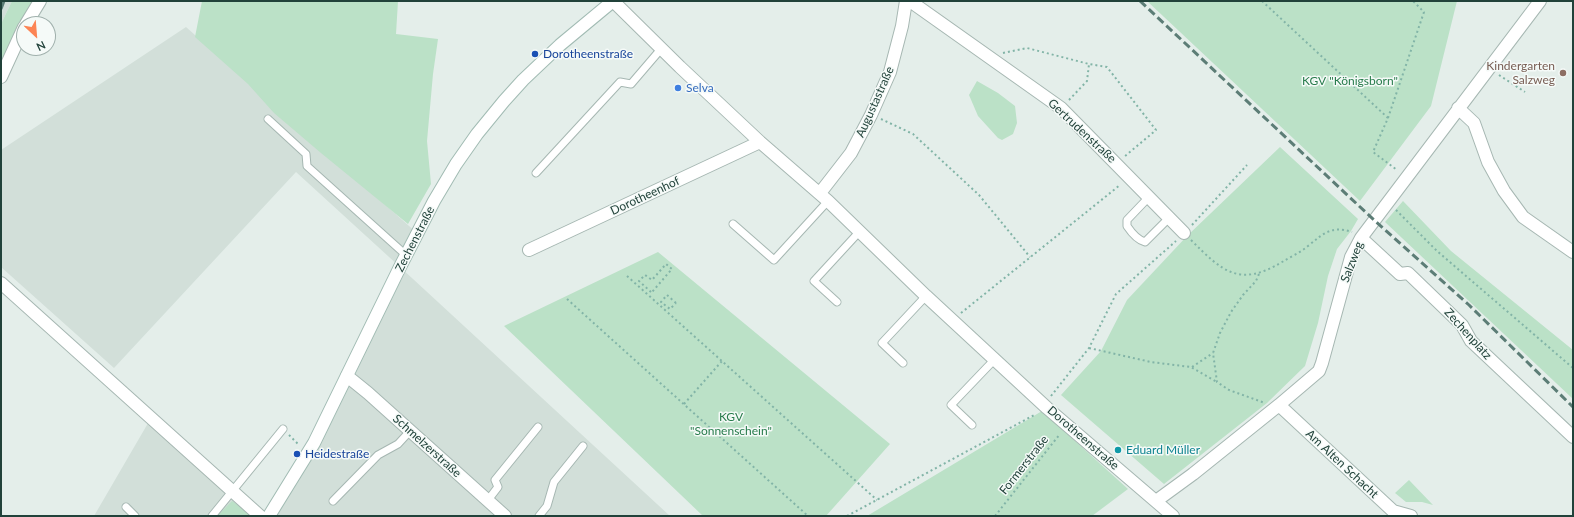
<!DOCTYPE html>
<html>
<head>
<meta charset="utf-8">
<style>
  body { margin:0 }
  #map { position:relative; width:1574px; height:517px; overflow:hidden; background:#e4eeea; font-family:Lato,sans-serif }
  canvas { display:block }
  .frame { position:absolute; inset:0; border:2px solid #21423a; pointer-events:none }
  .north { position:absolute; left:16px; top:16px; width:40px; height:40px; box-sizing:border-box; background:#f5faf8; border:1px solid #a0b0ac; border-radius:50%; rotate:154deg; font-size:11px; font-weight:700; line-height:16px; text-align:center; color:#21423a }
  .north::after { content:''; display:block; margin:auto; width:14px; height:18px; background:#fc8454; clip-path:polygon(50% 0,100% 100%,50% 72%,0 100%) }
</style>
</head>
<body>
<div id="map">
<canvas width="1574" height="517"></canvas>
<div class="frame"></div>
<div class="north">N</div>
</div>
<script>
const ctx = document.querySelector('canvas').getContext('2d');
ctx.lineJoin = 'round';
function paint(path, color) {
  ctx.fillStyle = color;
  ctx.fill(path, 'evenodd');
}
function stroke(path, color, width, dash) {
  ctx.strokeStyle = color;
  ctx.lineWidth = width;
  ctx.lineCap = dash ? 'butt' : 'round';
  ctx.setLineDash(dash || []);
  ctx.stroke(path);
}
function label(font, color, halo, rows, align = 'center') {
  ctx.font = font + ' Lato,sans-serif';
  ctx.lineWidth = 3;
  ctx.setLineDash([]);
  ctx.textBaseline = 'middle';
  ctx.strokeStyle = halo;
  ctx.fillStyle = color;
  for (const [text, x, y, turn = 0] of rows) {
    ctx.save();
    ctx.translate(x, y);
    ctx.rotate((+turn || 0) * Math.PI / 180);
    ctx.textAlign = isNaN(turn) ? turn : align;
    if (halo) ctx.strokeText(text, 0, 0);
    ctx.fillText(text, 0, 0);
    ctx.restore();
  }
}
const built = new Path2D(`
  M1,1H12L1,24Z
  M186,27L418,234L400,267L670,516H269L400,267L296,172L114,368L1,267V150Z
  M151,418L260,516H94Z`);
const green = new Path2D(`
  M12,1H41L1,77V24Z
  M202,1H398L396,34L438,39L433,74L427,141L431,184L408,224L321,153L274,113L248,84L195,37Z
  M1147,1H1457L1431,106L1360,201Z
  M977,81L998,93L1015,106L1017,123L1013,134L1002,140L998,138L978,116L969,95Z
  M1280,147L1358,219L1351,231L1337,249L1328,276L1318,323L1305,366L1267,403L1164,484L1061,395L1101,351L1127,300L1187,236Z
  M1403,201L1451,251L1573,350V399L1385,222Z
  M658,252L890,444L826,516H703L504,326Z
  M1042,411L1128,489L1092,516H867Z
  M1409,480L1433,505L1422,502H1406L1395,493Z
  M232,501L251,514L252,516H217Z`);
const path = new Path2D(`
  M1262,1L1388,118L1373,152L1397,170
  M1003,53L1027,48L1089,64L1107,67L1156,130L1124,157
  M1499,75L1525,92
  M1069,100L1087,81L1089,64
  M1388,118L1424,12L1413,1
  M881,119L913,134L979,195L1030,257
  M1396,210L1437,251L1573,368
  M1192,225L1247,165
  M1191,240C1222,271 1239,288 1282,262C1290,257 1300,253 1308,246C1323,234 1331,225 1352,232
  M1259,274L1256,281L1243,295L1231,312L1220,333L1213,353L1217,382L1229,390L1265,403
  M627,276L877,500
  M651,292L639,281L645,275L652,280L666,264L672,269L652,292
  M567,299L808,516
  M676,303L667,295L661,302L670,309L676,303
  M961,313L1120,185
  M1089,348L1151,362L1191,367L1217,382
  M1192,367L1213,353
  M1051,396L1089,348L1116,294L1176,241
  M684,404L722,361
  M289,435L299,445
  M847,516L1036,414
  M995,516L1060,434`);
const lane = new Path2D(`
  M268,119L306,154L307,166L407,256
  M536,173L620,82L631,84L661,49
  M1149,197L1127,220V226C1131,232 1138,240 1145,242L1169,218
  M733,224L774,260L828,201
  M837,302L814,281L860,231
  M903,363L882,343L926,296
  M972,425L951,405L995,359
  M488,500L498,487L495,480L538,427
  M333,501L378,455L398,444L410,431
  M126,507L135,516
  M212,516L283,429
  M539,516L547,506L554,482L583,446`);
const street = new Path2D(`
  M613,1L680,67L760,142L828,201L926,296L1047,408L1173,516
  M910,1L1061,108L1184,233
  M26,24L40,1
  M1,77L24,27
  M1458,108L1474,123L1488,162L1504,191L1523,217L1573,252
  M820,193L851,153L871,115L890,72L902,26L906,1
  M1361,238L1400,274L1408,273L1462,325L1471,341L1573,437
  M529,250L760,142
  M1,283L260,516
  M347,376L368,393L505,516
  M1279,405L1393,511L1411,516
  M1156,501L1193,474L1279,405L1319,371L1322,363L1351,257L1361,238L1540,1`);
const secondary = new Path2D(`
  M269,516L314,443L400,267L434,201L456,164L477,134L504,101L523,80L560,45L613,1`);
const rail = new Path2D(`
  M1140,1L1374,220L1469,305L1573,407
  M1,9L4,1`);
const markers = [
  [535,54,4,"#1a4fb4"],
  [1563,73,4,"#8d6e63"],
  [678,88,4,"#3f7fe0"],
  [1118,450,4,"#0f9aa8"],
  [297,454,4,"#1a4fb4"]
];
const transitNames = [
  ["Dorotheenstraße",543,54],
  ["Heidestraße",305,454]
];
const educationNames = [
  ["Kindergarten",1555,66],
  ["Salzweg",1555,80]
];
const parkNames = [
  ["KGV \"Königsborn\"",1350,81],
  ["KGV",731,417],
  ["\"Sonnenschein\"",731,431]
];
const shopNames = [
  ["Selva",686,88]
];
const streetNames = [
  ["Augustastraße",875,102,-66],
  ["Gertrudenstraße",1082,131,43],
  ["Dorotheenhof",645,196,-25],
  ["Zechenstraße",415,239,-63],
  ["Salzweg",1352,262,-69],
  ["Zechenplatz",1468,334,48],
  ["Dorotheenstraße",1083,438,41],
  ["Schmelzerstraße",427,446,42],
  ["Am Alten Schacht",1342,464,43],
  ["Formerstraße",1024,465,-52]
];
const cultureNames = [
  ["Eduard Müller",1126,450]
];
paint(built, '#d2dfd9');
paint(green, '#bbe1c7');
stroke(lane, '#a6b7b2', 9);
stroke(street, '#a6b7b2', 14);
stroke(secondary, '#a1bbb3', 14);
stroke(path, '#82b4a7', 2, [2, 3]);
stroke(lane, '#fff', 7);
stroke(street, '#fff', 12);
stroke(secondary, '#fff', 12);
stroke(rail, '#5c7d76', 3, [8, 4]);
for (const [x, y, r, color] of markers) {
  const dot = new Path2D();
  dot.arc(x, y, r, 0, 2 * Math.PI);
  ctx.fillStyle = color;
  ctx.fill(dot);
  stroke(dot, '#f5faf8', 1.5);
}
label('12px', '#164399', '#f5faf8', transitNames, 'left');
label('12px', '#785e54', '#f5faf8', educationNames, 'right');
label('12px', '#287c4c', '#f5faf8', parkNames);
label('12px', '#366cbe', '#f5faf8', shopNames, 'left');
label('12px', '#21423a', '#f5faf8', streetNames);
label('12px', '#0d838f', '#f5faf8', cultureNames, 'left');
</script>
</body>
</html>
